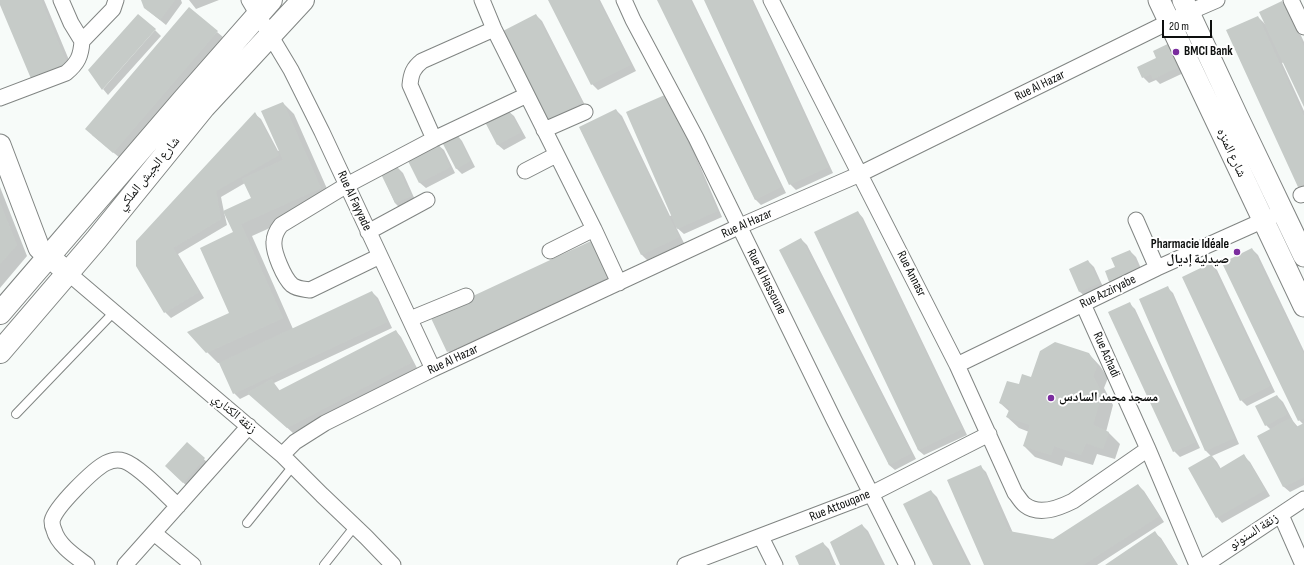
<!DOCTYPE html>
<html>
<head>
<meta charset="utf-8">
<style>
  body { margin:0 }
  #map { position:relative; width:1304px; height:565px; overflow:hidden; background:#f7fbf9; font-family:"Sofia Sans Condensed",sans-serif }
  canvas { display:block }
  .scale { position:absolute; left:1162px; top:20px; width:50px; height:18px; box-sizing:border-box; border:2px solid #0d0f0e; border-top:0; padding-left:5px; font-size:12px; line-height:14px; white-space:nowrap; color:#0d0f0e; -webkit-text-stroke:3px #fff; paint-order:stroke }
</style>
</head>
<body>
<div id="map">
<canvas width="1304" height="565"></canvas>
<div class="scale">20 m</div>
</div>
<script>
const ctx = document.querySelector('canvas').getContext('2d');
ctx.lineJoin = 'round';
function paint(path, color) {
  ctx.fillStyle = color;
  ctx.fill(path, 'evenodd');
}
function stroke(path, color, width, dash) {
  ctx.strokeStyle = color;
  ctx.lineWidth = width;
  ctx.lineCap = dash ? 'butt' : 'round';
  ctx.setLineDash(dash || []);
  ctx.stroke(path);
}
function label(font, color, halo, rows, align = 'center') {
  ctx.font = font + ' "Sofia Sans Condensed","Noto Naskh Arabic",sans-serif';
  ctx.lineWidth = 4;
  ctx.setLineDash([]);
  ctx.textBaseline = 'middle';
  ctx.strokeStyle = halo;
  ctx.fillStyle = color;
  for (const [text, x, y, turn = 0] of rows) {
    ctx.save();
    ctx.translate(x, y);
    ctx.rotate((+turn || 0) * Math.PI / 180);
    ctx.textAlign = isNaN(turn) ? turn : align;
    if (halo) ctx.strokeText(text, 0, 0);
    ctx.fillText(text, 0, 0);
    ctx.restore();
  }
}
const shadow = new Path2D(`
  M0,0H44L74,72L0,2Z
  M142,0H181L182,3L166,25L145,8Z
  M189,0H219L196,9Z
  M549,0H600L636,71L598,90L592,84Z
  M658,0H692L786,193L761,205L755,199Z
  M705,0H753L833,173L796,190L790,184Z
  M1282,2L1288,8L1304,42V105L1284,62L1282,63L1304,111V192L1298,186L1258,17L1266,25Z
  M536,15L542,21L587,109L547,121Z
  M155,30L161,36L108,95L103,89Z
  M217,32L223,37L120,158L92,135Z
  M1158,58L1192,69L1160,84L1156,80L1149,83L1143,77Z
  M672,101L722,217L684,234L676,227L684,243L648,261L642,255L580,128L616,110L622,116L670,216L672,215Z
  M283,103L294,114L332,200L252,236L293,329L372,292L378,298L392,328L274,383L280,391L396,331L401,337L417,368L293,433L250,394L240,399L234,393L220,363H218L207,352L230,313L234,233L224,212L227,225L178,254L204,298L171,318L165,312L137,266L255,114L261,119L278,151L280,150ZM245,183L252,199L224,212L221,197Z
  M508,111L514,116L526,138L504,150L498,145L486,123Z
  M457,135L462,141L475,167L462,174L456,168Z
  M438,145L444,150L455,173L426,188L420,183L408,160Z
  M397,167L403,173L416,202L401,209L395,203L382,174Z
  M0,187L27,256L0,288Z
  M858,212L863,218L967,435L924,455L918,450Z
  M801,239L807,245L916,459L895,470L889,465Z
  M590,242L596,248L612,283L454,357L448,351Z
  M1252,249L1258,255L1304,351V485L1290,492L1284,487L1258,436L1271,430L1266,425L1277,396L1283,402L1293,421L1298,427L1304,425L1299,420Z
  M1130,251L1136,257L1146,280L1116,268Z
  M1088,261L1094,267L1104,289L1086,297L1080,292L1070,270Z
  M1211,264L1217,270L1275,392L1247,406L1241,400Z
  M1167,287L1173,293L1239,444L1212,456L1217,462L1221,469L1244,456L1250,462L1270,496L1222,523L1217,517L1211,456L1206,451Z
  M1130,304L1135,309L1200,448L1180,457L1174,451Z
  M1089,354L1100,366L1108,378L1104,388L1113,405L1106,432L1109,433L1120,444L1115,459L1097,454L1093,465L1065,457L1062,466L1035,457L1024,446L1029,432L1019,428L1007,417L1010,412L1000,403L1020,385L1032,378Z
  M187,443L210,465L189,488L172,472Z
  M981,467L986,472L1013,533L1053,540L1138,485L1144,491L1164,522L1097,565H985Z
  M931,491L937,497L971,565H934Z
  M862,525L868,531L885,565H841Z
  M1155,533L1161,538L1178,565H1107Z
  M823,543L829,549L836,565H800Z`);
const building = new Path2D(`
  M0,0H41L68,66L32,81L0,5Z
  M141,0H175L160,20L144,8Z
  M548,0H598L631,65L591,85Z
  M657,0H690L781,187L755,200Z
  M704,0H751L828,167L789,185Z
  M1282,1L1304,47V107L1259,12Z
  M189,7L218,31L113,153L85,129Z
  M138,14L156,29L102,90L88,70Z
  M536,14L582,103L546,121L501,32Z
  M1258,16L1304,117V184L1298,187L1226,30Z
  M1176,40L1187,63L1153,79L1151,74L1142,78L1137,67L1156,58L1153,51Z
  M667,94L717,211L677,229L626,112Z
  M283,102L321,188L241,224L283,318L206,353L187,332L229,313L200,248L233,232L223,211L251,198L242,179L283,160L261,111Z
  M508,109L521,132L497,145L485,122Z
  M616,109L679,237L641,255L579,127Z
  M255,112L279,155L216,191L221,219L173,248L199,292L164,313L136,266V241Z
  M457,134L470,161L456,169L442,142Z
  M438,143L450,167L419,183L407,159Z
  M397,166L411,196L395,203L381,174Z
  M0,203L17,245L0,264Z
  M858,211L962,429L918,450L814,232Z
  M801,238L911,453L889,465L779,250Z
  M591,241L607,277L447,352L430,316Z
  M1252,248L1304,355V418L1298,421L1222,263Z
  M1130,250L1141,274L1111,287L1105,271L1115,267L1111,258Z
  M1088,260L1099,283L1079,292L1069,269Z
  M1211,263L1270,386L1240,401L1182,277Z
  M1168,286L1234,438L1205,451L1139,299Z
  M372,291L387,322L233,394L219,363Z
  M1130,302L1195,442L1173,452L1108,312Z
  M396,330L412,362L287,428L247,393L272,379L278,391Z
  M1055,342L1089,353L1097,366L1093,376L1102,393L1093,425L1109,432L1103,449L1086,443L1081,455L1054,446L1051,455L1023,446L1030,425L1006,417L1010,408L999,403L1007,381L1019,384L1022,374L1031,377L1040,351Z
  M1277,395L1287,414L1265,426L1255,406Z
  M1291,418L1296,427L1304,423V477L1283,487L1257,436Z
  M187,442L205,458L183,483L165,466Z
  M1244,454L1265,490L1216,518L1188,468L1211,455L1219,469Z
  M981,465L1009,531L1053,539L1138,484L1159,516L1083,565H984L947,480Z
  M931,490L968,565H933L903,504Z
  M862,524L883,565H840L830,542Z
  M1155,531L1177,565H1105Z
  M823,542L834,565H799L795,556Z`);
const lane = new Path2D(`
  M16,414L114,312
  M247,523L293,466
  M324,565L355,526`);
const street = new Path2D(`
  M61,0L71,23L82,41L113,9L116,0
  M249,0L291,70L322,132L433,369
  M482,0L494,29L594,229L619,283
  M624,0L633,20L696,138L834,420L907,565
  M771,0L957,365L1015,493C1018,496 1021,502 1025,505C1039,516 1059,508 1073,501L1148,449
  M1291,0L1304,27
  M0,98L66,73C78,63 81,56 82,41
  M544,130L585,112
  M434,139L410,85C411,74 413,68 422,61L494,29
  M525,171L556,155
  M1301,195L1304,194
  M1136,220L1157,268
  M368,232L427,200
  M550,251L594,229
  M380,256L310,290C304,289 297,289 292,285C284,278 273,252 274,242C274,235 277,230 281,225L347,185L434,139L527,95
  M67,272L282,455L322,495L366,537L393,565
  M1083,304L1148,449L1197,565
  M410,319L466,296
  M957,365L1157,268L1273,216
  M282,455L295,442L325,423L433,369L738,227L860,174L1187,13L1217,0
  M1281,515L1303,565
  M154,533L193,565
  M761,537L775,565
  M87,565C75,556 58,545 54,530C53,528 52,523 52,521C55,507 94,469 106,463C112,460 118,459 124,461C139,466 166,495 178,506
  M125,565L249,426
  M685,565L871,494L989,434
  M1205,565L1304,499`);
const secondary = new Path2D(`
  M1159,0L1304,306
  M1183,0L1238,118L1304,256
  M0,145L39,248L67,272`);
const primary = new Path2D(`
  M0,313L184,99L271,0
  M0,352L96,240L204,107L303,0`);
const markers = [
  [1176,52,4,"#7a2c9e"],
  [1237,252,4,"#7a2c9e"],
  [1051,398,4,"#7a2c9e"]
];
const poiNames = [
  ["BMCI Bank",1184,52],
  ["Pharmacie Idéale",1229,245,"right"],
  ["صيدلية إديال",1229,260,"right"],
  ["مسجد محمد السادس",1059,398]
];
const streetNames = [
  ["Rue Al Hazar",1040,86,-26],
  ["شارع المنزه",1231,153,65],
  ["شارع الجيش الملكي",149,174,-51],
  ["Rue Al Fayyade",354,201,65],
  ["Rue Al Hazar",747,224,-24],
  ["Rue Annasr",911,274,63],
  ["Rue Al Hassoune",766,282,63],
  ["Rue Azziryabe",1108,292,-26],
  ["Rue Achadi",1106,355,66],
  ["Rue Al Hazar",453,360,-25],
  ["زنقة الكناري",234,414,40],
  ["Rue Attouqane",840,506,-22],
  ["زنقة السنونو",1254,532,-33]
];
paint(shadow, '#0003');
paint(building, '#c6cbc8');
stroke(lane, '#818583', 10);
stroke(street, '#818583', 17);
stroke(secondary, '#818583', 23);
stroke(primary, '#818583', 24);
stroke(lane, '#fff', 8);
stroke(street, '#fff', 15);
stroke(secondary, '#fff', 21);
stroke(primary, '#fff', 22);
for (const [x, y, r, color] of markers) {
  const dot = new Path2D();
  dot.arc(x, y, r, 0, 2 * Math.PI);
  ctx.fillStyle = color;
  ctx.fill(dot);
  stroke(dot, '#fff', 1.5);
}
label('bold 13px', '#0d0f0e', '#fff', poiNames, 'left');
label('13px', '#0d0f0e', '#fff', streetNames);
</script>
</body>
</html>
